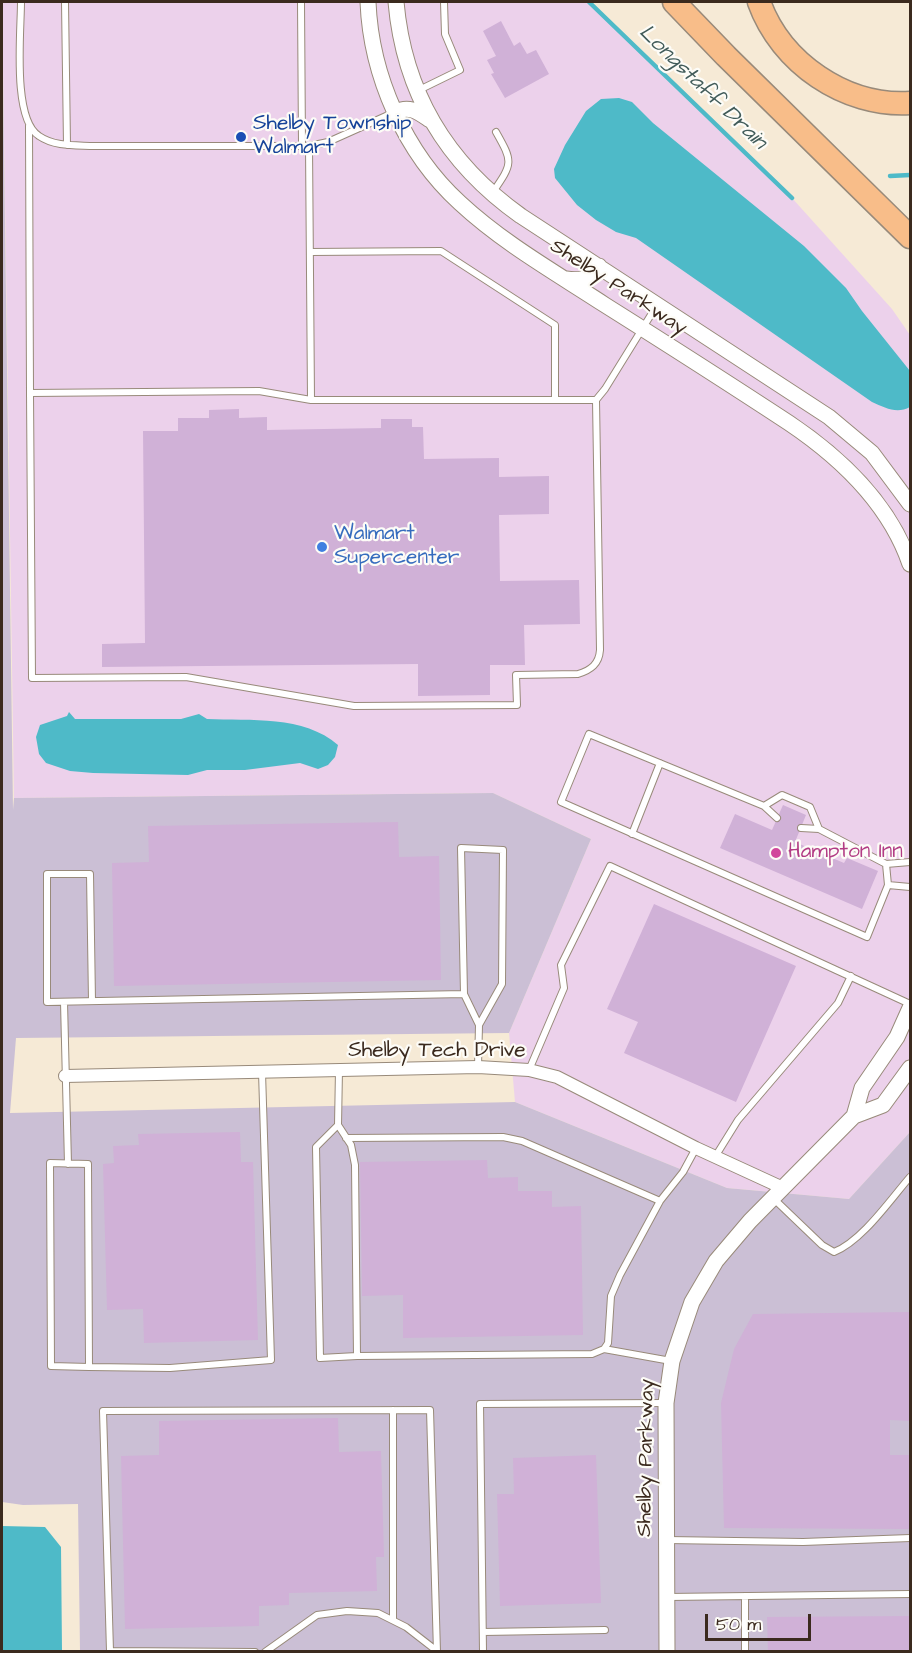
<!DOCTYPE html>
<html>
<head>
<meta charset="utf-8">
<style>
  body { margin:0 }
  #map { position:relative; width:912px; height:1653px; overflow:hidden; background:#f6ead6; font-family:"Architects Daughter",sans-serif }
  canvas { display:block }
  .frame { position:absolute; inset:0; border:3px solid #3b2a1e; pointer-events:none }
  .scale { position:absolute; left:705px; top:1614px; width:106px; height:27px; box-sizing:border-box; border:3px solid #3b2a1e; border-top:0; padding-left:8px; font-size:18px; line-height:21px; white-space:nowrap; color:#3b2a1e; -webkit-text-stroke:4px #fdfcf7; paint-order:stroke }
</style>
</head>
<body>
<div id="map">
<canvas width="912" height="1653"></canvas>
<div class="frame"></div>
<div class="scale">50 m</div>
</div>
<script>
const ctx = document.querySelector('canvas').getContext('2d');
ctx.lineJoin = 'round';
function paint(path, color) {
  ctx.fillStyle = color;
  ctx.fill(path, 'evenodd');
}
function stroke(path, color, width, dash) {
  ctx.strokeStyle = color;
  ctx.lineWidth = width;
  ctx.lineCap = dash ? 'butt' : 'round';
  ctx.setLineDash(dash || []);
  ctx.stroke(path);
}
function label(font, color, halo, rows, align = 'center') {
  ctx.font = font + ' "Architects Daughter",sans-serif';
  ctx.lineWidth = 4.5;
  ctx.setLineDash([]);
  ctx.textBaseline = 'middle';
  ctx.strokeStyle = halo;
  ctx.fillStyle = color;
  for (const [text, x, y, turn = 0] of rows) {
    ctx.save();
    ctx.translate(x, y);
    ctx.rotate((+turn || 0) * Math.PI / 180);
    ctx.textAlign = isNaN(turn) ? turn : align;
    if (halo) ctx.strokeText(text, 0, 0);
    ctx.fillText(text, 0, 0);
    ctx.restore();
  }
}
const built = new Path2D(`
  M2,2H589L792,198L892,309L910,335V1132L849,1199L727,1188L515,1102L509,1033L591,839L493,793L14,798Z`);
const industrial = new Path2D(`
  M2,3L13,810L14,798L493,793L591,839L509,1033L16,1038L10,1113L515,1102L727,1188L849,1199L910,1132V1651H80L78,1504L23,1505L2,1502Z`);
const water = new Path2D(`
  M619,98L632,102L653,123L804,246L846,288L862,311L910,371V407C897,414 885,408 872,402L636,238L616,232L596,220L577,205L555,178L554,169L565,145L586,111L601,99Z
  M69,712L75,719H181L199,714L207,719C250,721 304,715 338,745L335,757L328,765L318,769L300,763L245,770H207L188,775L93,773L70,771L46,763L39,754L36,737L40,725L67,716Z
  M2,1526L45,1527L61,1547L62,1651H2Z`);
const stream = new Path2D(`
  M589,2L792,198
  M890,176L910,175`);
const building = new Path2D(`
  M501,21L514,46L520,42L527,54L536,50L549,74L505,98L491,74L494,73L487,60L496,56L483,31Z
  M239,409V418L267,417V430L381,428V419H412V427H423L424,459L499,458V477L549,476V514L499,515L500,581L579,580L580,624L524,625L525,665H490V695L418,696V664L102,667V644L145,643L143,431H178V418H209V410Z
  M783,805L806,815L795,842L844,863L847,858L878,871L862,909L720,848L735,814L772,830Z
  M398,822L399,857L439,856L441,980L114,986L112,863L149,862L148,826Z
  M654,904L796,966L736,1102L624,1053L638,1022L607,1009Z
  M240,1132L241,1162H253L258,1340L144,1343L143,1309L107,1310L103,1164L114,1163L113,1146L139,1145L138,1134Z
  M487,1160L488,1178L518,1177V1191H552V1207L581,1206L583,1335L403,1338V1295L362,1296L360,1162Z
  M910,1312V1421L890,1420V1455H910V1529L724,1528L721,1403L734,1349L753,1314Z
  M338,1418L339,1452L381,1451L384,1557H376L377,1591L289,1593V1605L259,1606V1626L125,1629L121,1456L159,1455V1421Z
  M596,1455L601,1603L500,1606L497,1494H514L513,1458Z
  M910,1616V1652H768L767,1617Z`);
const service = new Path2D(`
  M21,2C21,32 12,119 39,136C55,147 76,145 94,146H309L328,142L395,112
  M65,2L67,145
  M301,2L302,146
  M417,91L460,70L445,34L444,2
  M29,126L30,393L259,391L311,400H596L605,389L657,305
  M309,146L311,400
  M493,192C513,163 513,162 496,132
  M310,252L441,251L555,325V400
  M30,393L32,678L186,677L354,706L517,705L516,675L578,674C591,670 599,664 600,650L596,400
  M764,806L777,818
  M801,828L819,829
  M632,834L660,763
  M910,862L886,864L819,829L810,807L782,795L764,806L589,734L561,802L867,937L888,885L910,887
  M886,864L888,885
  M92,1001L90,874H47V1002L464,994
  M64,1002L68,1164
  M478,1067L479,1025L464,994L461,848L503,850L502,984L479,1025
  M529,1070L564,988L561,965L610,866L910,1004
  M338,1125L351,1145L355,1165L357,1356L320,1358L316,1147L338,1125L339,1070
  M346,1138L503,1137L522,1141L660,1201
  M715,1157L738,1120L838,1003L851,976
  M774,1199L822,1245L834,1252C862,1241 890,1200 910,1177
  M604,1349L671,1361
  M357,1356L592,1354L604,1349L608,1343L611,1296L620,1275L660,1201L683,1172L696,1148
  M89,1367L51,1366L50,1163L88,1164L89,1367L170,1368L271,1360L262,1072
  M393,1410V1620
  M667,1540L803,1542L910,1538
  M745,1596V1652
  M668,1597L910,1594
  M483,1632L605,1630
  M255,1652L110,1651L103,1411L430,1410L437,1652
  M265,1652L317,1615L347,1611L378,1613L406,1627L437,1651
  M483,1652L480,1404L665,1403`);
const minor = new Path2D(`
  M65,1076L478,1067L529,1070L557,1077L696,1148L783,1188`);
const tertiary = new Path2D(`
  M368,2C371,76 405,153 460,203C503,243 556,273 605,305C667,344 728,383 789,423C841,458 889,503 910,564
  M396,2C404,93 446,163 521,216L829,417L872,453L910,504
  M395,112C410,105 418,112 430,120
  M566,279C582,281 590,279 599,266
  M854,1116L862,1088L897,1037L910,1008
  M667,1652L666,1403L672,1361L692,1302L716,1261L750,1221L854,1116L883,1105L910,1068`);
const motorway = new Path2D(`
  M674,2L726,56L910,237
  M759,2C781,63 845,107 910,103`);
const markers = [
  [241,137,6,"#1a4fb4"],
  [322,547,6,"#3f7fe0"],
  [776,853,6,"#d1479c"]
];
const transitNames = [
  ["Shelby Township",253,125],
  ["Walmart",253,149]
];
const streetNames = [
  ["Shelby Parkway",618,288,33],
  ["Shelby Tech Drive",437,1052],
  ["Shelby Parkway",647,1458,-89]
];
const shopNames = [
  ["Walmart",334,535],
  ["Supercenter",334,559]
];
const hotelNames = [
  ["Hampton Inn",788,853]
];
const waterNames = [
  ["Longstaff Drain",702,88,44]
];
paint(built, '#ecd1eb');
paint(industrial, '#cbbfd5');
paint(water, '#4ebac8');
stroke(stream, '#4ebac8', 4.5);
paint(building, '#d0b1d7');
stroke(service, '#988a7a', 8);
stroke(minor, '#988a7a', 14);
stroke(tertiary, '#988a7a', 17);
stroke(motorway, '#988a7a', 25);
stroke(service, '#fff', 6);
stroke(minor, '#fff', 12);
stroke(tertiary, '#fff', 15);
stroke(motorway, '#f8bd89', 22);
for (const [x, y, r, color] of markers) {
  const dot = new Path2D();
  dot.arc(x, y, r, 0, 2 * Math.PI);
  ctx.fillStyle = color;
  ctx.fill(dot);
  stroke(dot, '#fdfcf7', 2);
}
label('21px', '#164399', '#fdfcf7', transitNames, 'left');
label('21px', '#3b2a1e', '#fdfcf7', streetNames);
label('21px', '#366cbe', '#fdfcf7', shopNames, 'left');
label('21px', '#b23c85', '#fdfcf7', hotelNames, 'left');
label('italic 22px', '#425c5a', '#fdfcf7', waterNames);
</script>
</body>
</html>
